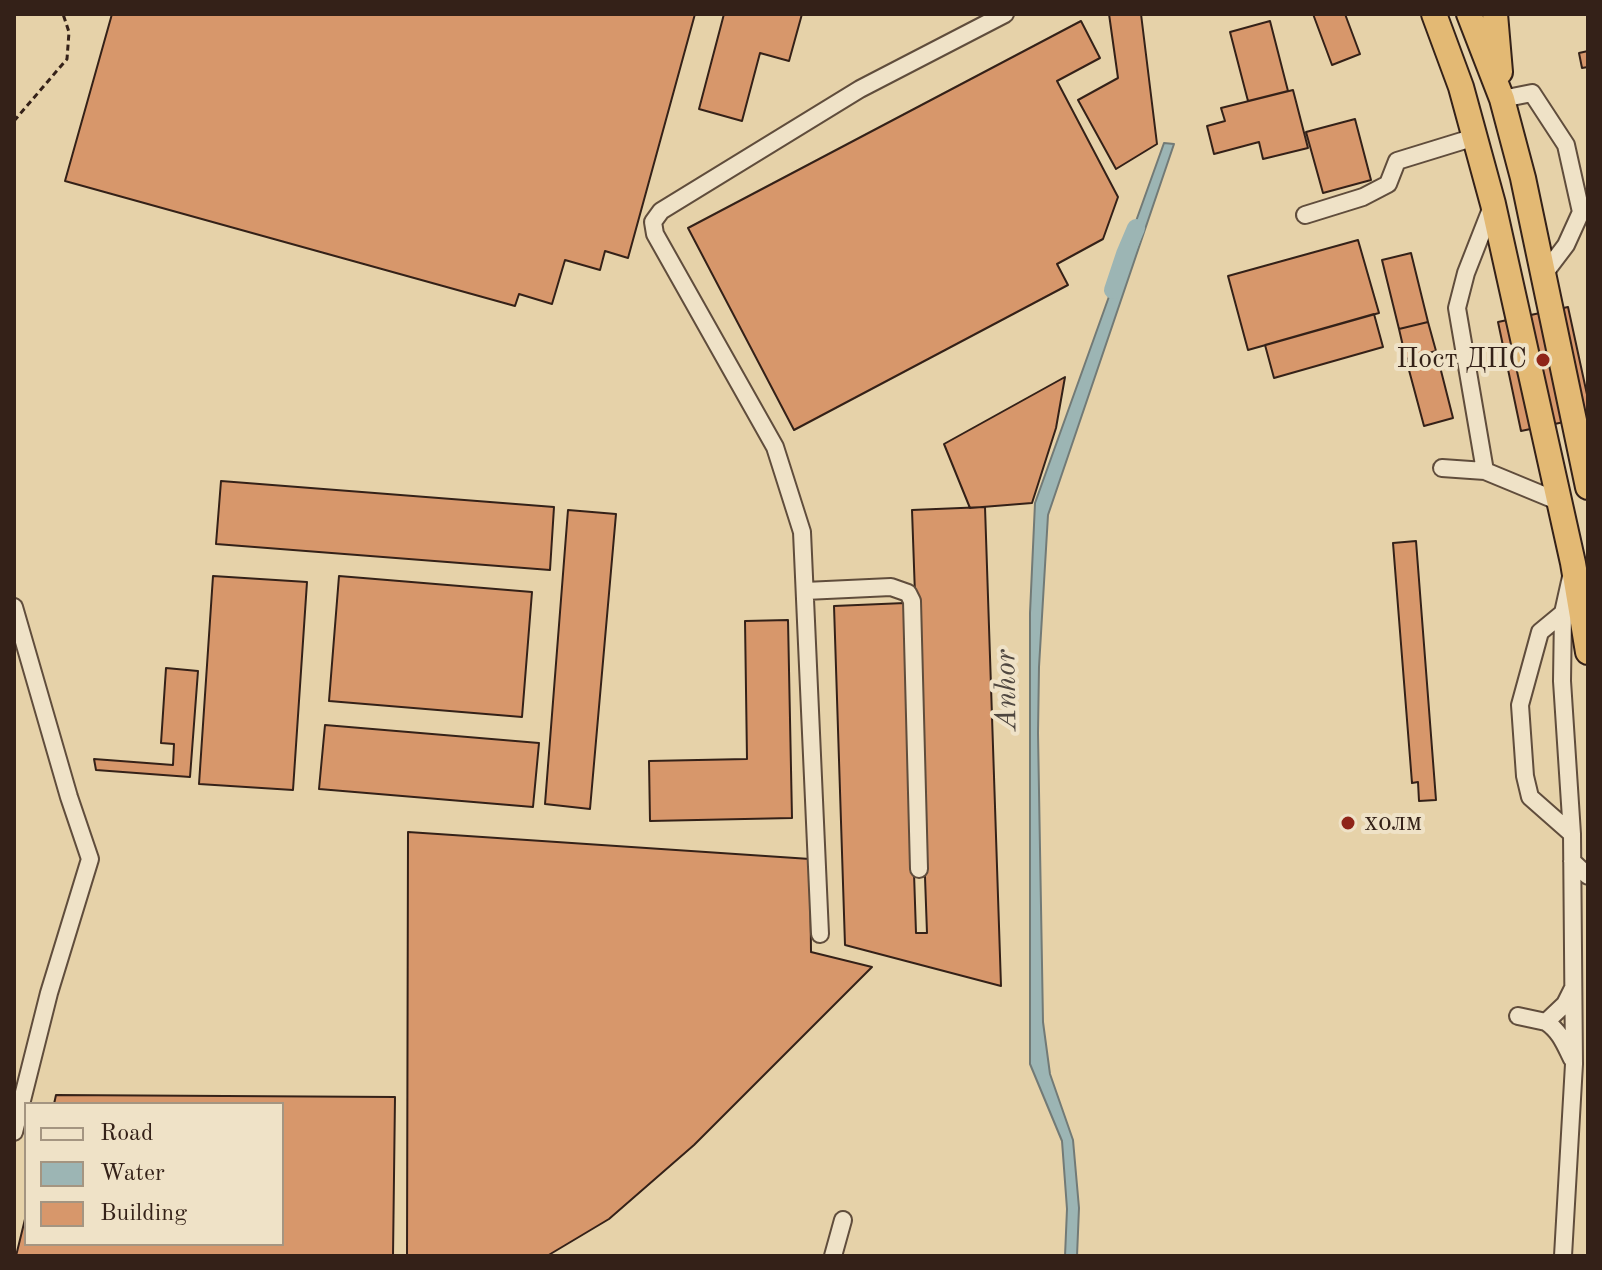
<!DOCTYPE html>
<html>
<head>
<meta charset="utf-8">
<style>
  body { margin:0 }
  #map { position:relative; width:1602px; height:1270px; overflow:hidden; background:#e6d2a9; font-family:"Old Standard TT",serif }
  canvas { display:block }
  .frame { position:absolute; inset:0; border:16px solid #342118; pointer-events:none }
  .legend { position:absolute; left:24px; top:1102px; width:260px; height:144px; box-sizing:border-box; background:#efe2c7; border:2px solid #a49581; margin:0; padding:10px 14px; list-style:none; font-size:24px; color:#342118 }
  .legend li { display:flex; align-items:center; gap:16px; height:40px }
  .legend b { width:40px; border:2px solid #a49581 }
</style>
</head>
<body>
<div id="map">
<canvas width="1602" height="1270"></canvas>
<div class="frame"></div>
<ul class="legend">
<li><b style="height:10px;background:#efe2c7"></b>Road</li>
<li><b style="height:22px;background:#9cb5b4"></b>Water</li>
<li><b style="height:22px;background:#d7976b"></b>Building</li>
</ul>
</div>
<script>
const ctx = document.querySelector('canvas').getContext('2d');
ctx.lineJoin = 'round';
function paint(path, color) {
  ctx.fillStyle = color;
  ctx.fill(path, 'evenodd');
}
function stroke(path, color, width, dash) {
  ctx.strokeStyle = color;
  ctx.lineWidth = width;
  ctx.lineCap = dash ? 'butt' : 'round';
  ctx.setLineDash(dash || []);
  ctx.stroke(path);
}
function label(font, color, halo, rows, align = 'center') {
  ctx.font = font + ' "Old Standard TT",serif';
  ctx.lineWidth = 8;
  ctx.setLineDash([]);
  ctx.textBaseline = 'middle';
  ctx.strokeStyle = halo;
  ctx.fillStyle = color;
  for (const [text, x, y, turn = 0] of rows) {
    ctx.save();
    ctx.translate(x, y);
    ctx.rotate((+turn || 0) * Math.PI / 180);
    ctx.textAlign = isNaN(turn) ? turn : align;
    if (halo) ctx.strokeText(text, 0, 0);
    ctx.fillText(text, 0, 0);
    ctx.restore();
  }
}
const water = new Path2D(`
  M1164,143L1174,144L1048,515L1039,667L1038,733L1043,1022L1050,1074L1073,1140L1079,1208L1077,1256H1065L1067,1209L1062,1141L1030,1064V613L1035,503Z`);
const canal = new Path2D(`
  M1113,290L1125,254L1136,228`);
const building = new Path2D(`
  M112,14H695L628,258L605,251L600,270L565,260L552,304L519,294L515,306L65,181Z
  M724,14H802L789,61L760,53L742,121L699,109Z
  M1109,14H1141L1157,144L1116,169L1078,100L1118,78Z
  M1313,14H1345L1360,54L1332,65Z
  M1081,21L1100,58L1057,81L1118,197L1103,239L1057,264L1068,285L794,430L688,228Z
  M1270,21L1288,91L1248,101L1230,32Z
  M1588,51V67L1582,68L1579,53Z
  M1293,90L1308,148L1263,159L1259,142L1214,154L1207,126L1225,121L1221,108Z
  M1355,119L1371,180L1323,193L1306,132Z
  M1358,240L1379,313L1248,350L1228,276Z
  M1411,253L1428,322L1399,329L1382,260Z
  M1568,307L1588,399V417L1521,431L1498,322Z
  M1374,314L1383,347L1274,378L1265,345Z
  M1428,322L1436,351L1406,359L1399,329Z
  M1436,351L1453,418L1424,426L1406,359Z
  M1065,377L1056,428L1032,503L970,508L944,444Z
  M221,481L554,507L550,570L216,544Z
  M985,507L1001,986L845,945L834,606L905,603L916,933H927L912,510Z
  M568,510L616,514L590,809L545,804Z
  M1416,541L1436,800L1419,801L1418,782L1412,783L1393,543Z
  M213,576L307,582L293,790L199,784Z
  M339,576L532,592L522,717L329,701Z
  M788,620L792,818L650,821L649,761L747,759L745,621Z
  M166,668L198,671L190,777L96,770L94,759L173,765L174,744L161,743Z
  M325,725L539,743L533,807L319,789Z
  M408,832L810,859L811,952L872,967L694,1145L609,1219L547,1256H407Z
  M56,1095L395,1097L393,1256H16L26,1215V1244H282V1104H54Z`);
const path = new Path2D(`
  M14,121L67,59L69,32L63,14`);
const minor = new Path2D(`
  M1502,99L1532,93L1566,145L1581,212L1566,245L1544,274
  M1493,204L1466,273L1457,308L1485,471L1560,502
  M1305,215L1363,197L1388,184L1397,161L1475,137
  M1442,468L1485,471
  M805,591L891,587L908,593L912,601L919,869
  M14,607L69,797L90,859L49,993L14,1132
  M1563,613L1540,632L1520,705L1525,776L1530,797L1572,834
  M1572,861L1588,876
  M820,934L802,532L775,447L655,234L653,222L661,211L860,89L1005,14
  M1572,990L1565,1004L1546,1022C1560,1031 1565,1045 1572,1059
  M1518,1016L1546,1022
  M833,1256L843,1220
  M1563,1256L1574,1064L1572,834L1562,681L1563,613L1571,577`);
const highway = new Path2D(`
  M1434,14L1461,87L1493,204L1573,563L1588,652
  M1469,14L1502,99L1523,178L1588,487
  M1495,14L1500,72`);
const markers = [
  [1543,360,8,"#8f2418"],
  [1348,823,8,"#8f2418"]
];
const poiNames = [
  ["Пост ДПС",1527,360],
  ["холм",1364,823,"left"]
];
const waterNames = [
  ["Anhor",1007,690,-91]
];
paint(water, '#9cb5b4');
stroke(water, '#727a76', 2);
stroke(canal, '#9cb5b4', 18);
paint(building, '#d7976b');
stroke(building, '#342118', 2);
stroke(minor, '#604d3c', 20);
stroke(highway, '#342118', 28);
stroke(path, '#342118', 3, [6, 4]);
stroke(minor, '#efe2c7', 16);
stroke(highway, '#e3b974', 24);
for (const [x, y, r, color] of markers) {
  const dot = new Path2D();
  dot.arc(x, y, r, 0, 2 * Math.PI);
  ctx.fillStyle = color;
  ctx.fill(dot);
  stroke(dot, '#efe2c7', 3);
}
label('28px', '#342118', '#efe2c7', poiNames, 'right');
label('italic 30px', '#4e463f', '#efe2c7', waterNames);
</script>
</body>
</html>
